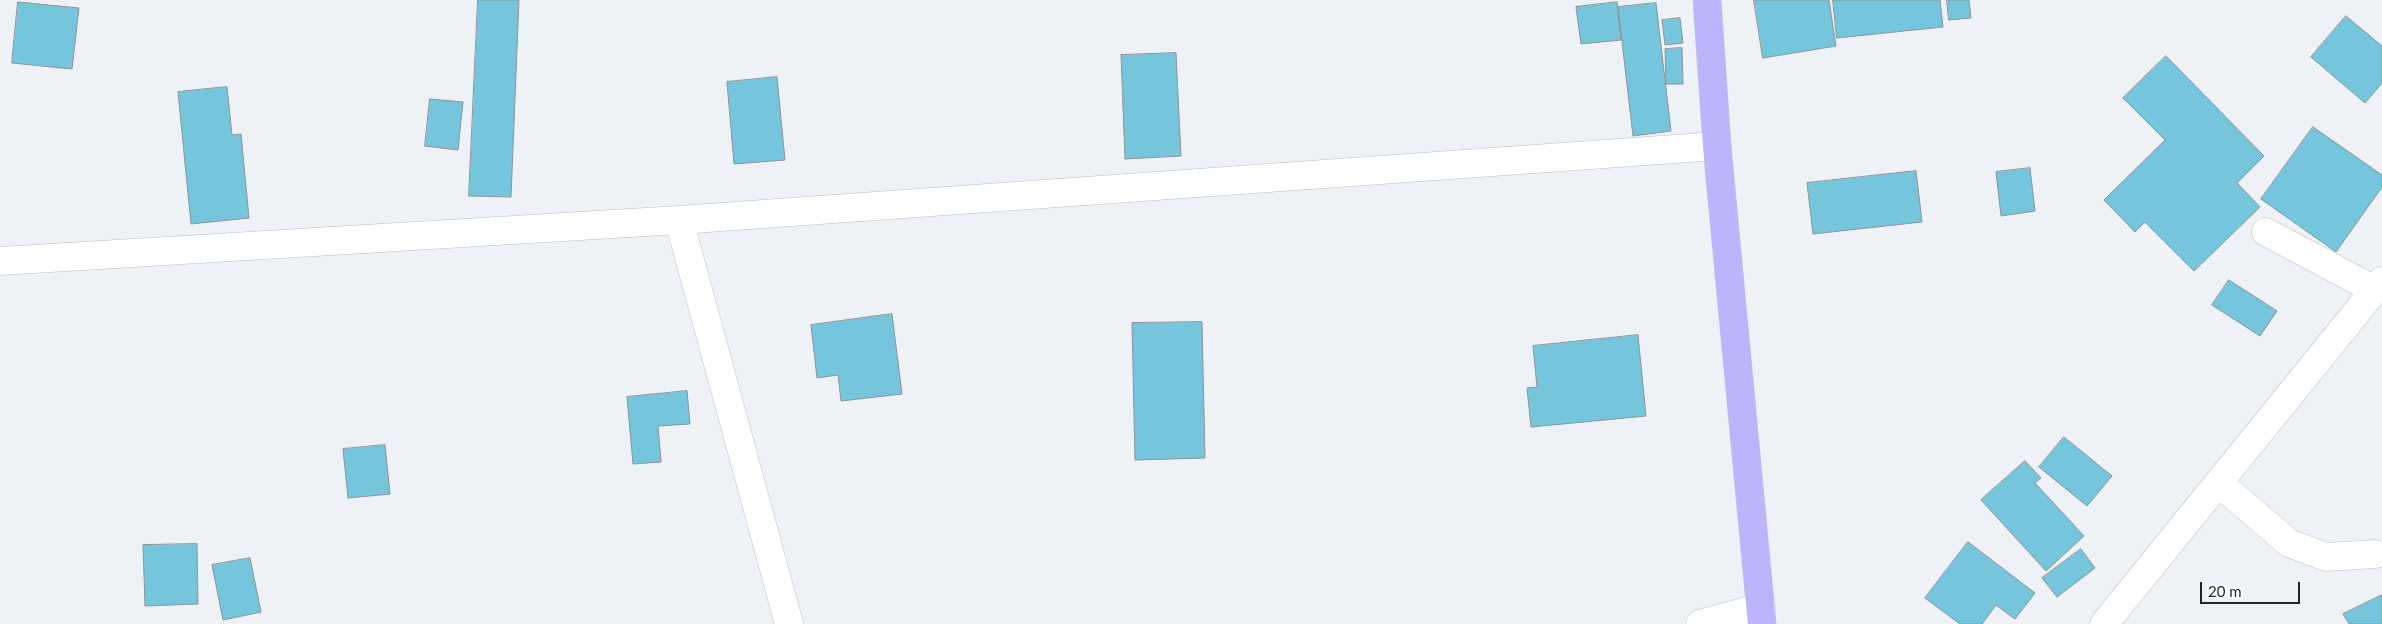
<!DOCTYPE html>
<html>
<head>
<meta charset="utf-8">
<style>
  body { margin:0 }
  #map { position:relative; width:2382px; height:624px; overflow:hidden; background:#eef2f7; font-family:Lato,sans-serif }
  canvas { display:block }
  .scale { position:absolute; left:2200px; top:582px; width:100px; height:22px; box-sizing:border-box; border:2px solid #222426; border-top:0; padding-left:6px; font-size:15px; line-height:18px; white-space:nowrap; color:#222426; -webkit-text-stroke:4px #fff; paint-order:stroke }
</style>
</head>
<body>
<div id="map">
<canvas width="2382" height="624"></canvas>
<div class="scale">20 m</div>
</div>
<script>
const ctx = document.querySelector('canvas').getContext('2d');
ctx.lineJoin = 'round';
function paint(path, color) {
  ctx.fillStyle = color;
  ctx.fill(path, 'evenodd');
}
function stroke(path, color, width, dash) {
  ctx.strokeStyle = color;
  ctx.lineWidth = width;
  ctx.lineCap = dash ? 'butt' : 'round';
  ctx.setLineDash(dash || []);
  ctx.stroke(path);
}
const building = new Path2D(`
  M478,0H519L511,197L469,196Z
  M1754,0H1829L1836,46L1763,58Z
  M1833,0H1940L1943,27L1837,38Z
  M1947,0H1969L1971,18L1949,20Z
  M18,2L79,8L72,69L12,63Z
  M1617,2L1621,40L1581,44L1576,7Z
  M1656,3L1671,131L1633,136L1618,7Z
  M2346,16L2382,46V83L2365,103L2311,57Z
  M1680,18L1683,43L1665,45L1662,20Z
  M1682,48L1683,84H1666L1665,49Z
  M1176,53L1181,156L1125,159L1121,55Z
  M2166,56L2264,156L2237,183L2260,207L2194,271L2145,222L2135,232L2104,200L2165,140L2123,98Z
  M777,77L785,160L734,164L727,82Z
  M227,87L232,135L241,134L249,218L191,224L178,92Z
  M430,99L463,102L458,150L425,146Z
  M2313,127L2382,175V187L2336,252L2261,199Z
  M2030,168L2035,211L2001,216L1996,172Z
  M1916,171L1922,222L1813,234L1807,183Z
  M2229,280L2277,311L2260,336L2212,305Z
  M892,314L902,394L841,401L838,375L817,378L811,325Z
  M1202,322L1205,458L1135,460L1132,323Z
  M1638,335L1646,416L1531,427L1527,388L1537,387L1533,346Z
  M687,391L690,424L658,426L661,462L633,464L627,397Z
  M2064,437L2112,476L2087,506L2039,467Z
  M385,445L390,494L348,498L343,449Z
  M2025,461L2041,478L2035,483L2084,536L2046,571L1981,500Z
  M1968,542L2035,593L2015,619L1996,605L1982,624H1960L1925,598Z
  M197,544L198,604L145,606L143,545Z
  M2081,549L2095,568L2057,597L2042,578Z
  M250,558L261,612L223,620L212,565Z
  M2382,595V624H2349L2343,614Z`);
const minor = new Path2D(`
  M679,220L789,624
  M2266,232L2375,290
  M0,261L679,220L1717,146
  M2219,483L2289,543L2326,557L2375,554
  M1700,624L1761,607
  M2104,624L2382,281`);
const major = new Path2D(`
  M1707,0L1717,146L1762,624`);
paint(building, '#75c6dd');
stroke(building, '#8c9395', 1);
stroke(minor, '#babfc3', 29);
stroke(major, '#cecfcf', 29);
stroke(minor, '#fff', 28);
stroke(major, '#bab5fd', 28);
</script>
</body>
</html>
